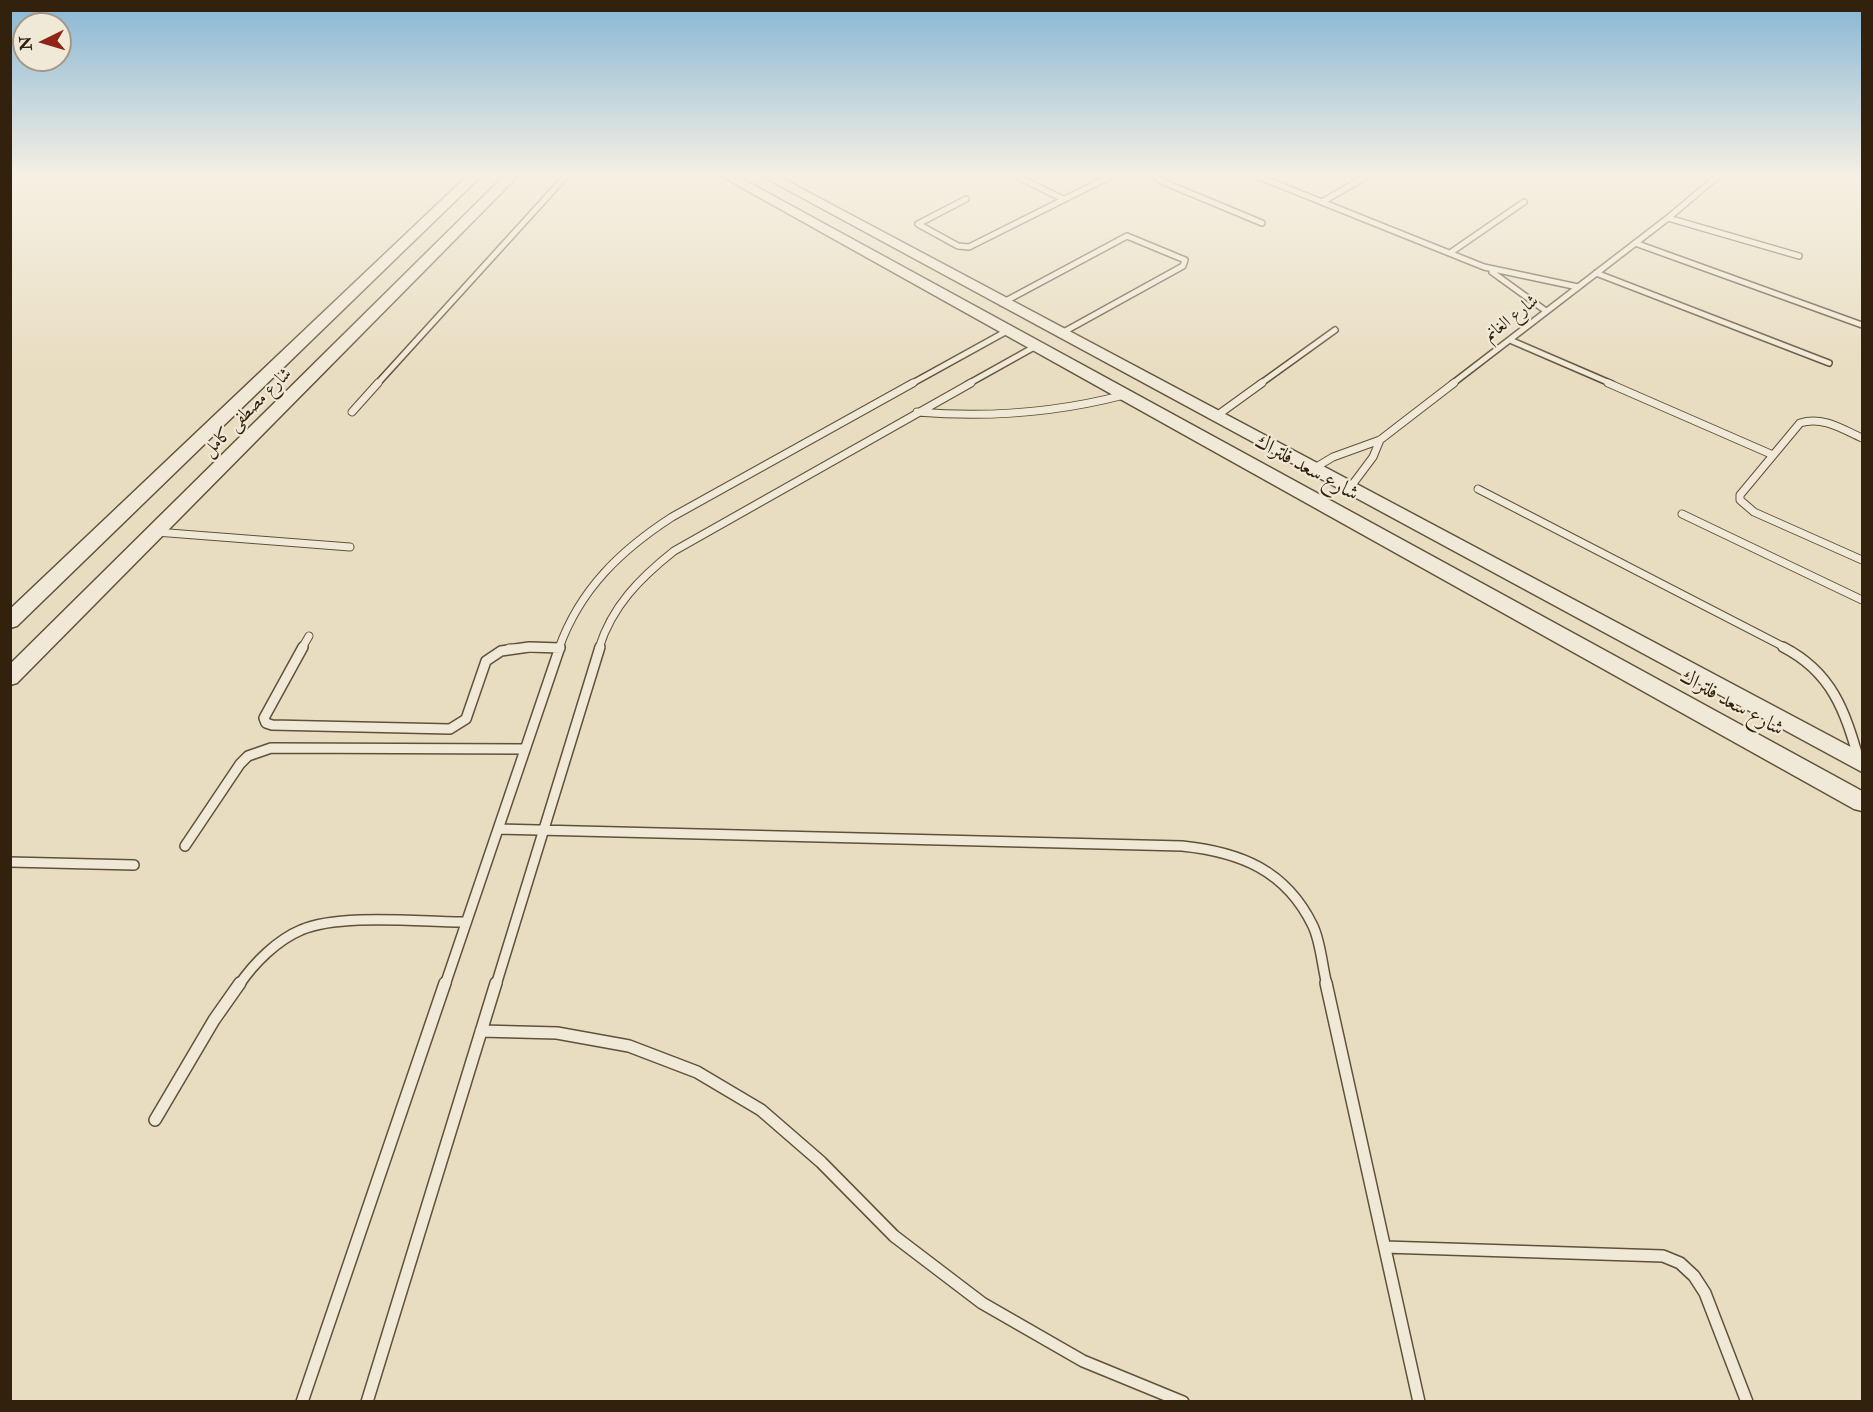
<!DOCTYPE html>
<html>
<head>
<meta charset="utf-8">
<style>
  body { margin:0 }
  #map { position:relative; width:1873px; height:1412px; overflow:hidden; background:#e9ddc1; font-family:"IM FELL Double Pica",serif }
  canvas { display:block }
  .frame { position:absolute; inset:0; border:12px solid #32220d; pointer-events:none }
  .north { position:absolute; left:12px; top:12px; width:60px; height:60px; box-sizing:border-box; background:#f1e9d7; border:2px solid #a59986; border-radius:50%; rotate:265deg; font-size:16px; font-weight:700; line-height:24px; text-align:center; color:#32220d }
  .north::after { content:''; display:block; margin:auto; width:21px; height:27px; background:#8f2418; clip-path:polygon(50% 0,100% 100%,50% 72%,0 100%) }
</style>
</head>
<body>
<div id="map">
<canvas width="1873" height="1412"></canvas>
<div class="frame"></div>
<div class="north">N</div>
</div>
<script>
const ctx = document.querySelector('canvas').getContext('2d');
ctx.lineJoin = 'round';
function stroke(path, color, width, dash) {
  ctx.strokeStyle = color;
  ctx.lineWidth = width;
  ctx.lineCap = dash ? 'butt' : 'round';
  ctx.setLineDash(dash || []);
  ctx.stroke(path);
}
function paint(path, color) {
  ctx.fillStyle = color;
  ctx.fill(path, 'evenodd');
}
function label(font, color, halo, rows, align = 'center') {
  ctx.font = font + ' "IM FELL Double Pica",Amiri,serif';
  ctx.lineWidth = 4.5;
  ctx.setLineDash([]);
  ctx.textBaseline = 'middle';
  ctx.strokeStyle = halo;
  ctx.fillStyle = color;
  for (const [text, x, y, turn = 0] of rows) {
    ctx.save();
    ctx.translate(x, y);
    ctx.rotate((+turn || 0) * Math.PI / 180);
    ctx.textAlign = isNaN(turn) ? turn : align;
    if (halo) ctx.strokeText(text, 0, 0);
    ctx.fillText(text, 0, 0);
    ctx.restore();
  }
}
const serviceFar3 = new Path2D(`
  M1156,176L1161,181L1262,223
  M1257,176L1484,267L1578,287
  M1018,177L1063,199
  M966,199L918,224L958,246L969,247L1111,176
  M1322,202L1367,176
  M1668,218L1799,256
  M1635,243L1862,325
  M1450,253L1524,202
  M1492,272L1546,311
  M1596,273L1829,363
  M1002,303L1127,236L1185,260L1183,266L1060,334
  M1510,340L1612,384
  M377,384L566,176
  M911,384L1007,331
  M968,384L1036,346
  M1260,384L1335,330
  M1452,384L1668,218L1718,176`);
const serviceFar2 = new Path2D(`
  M1608,383L1773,455
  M352,412L378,383
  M917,412C988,418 1055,413 1124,395
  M1215,417L1262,383
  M1862,438C1842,429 1823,416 1800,423L1740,495V500L1754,512L1862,560
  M1313,469L1333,457L1380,440L1454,383
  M1349,489L1373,457L1380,440
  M1478,489L1786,648
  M1682,514L1862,600
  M156,532L350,547
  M302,648L309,636
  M509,648H560
  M559,648C580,589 621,550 672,517L913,383
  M599,648C612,606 640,578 674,551L971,383`);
const serviceFar1 = new Path2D(`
  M303,647L264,718L266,723L272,725L450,729L466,719L486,661L501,651L529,647
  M531,647L560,648
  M1783,647C1832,672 1845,711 1859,760
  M498,829L1182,846C1240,852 1286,870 1313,926C1321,943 1322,966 1327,985
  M185,846L240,764L248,756L271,748L525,749
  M10,862L134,865
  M239,985C254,963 277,940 301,930C339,913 422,922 466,922
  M445,985L560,647
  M496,985L600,647`);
const service = new Path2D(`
  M1326,983L1419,1402
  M481,1031L557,1033L629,1046L697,1072L761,1110L821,1162L894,1236L982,1303L1083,1361L1183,1402
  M155,1120L214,1020L240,983
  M1385,1247L1663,1256L1680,1263L1694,1276L1705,1293L1747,1402
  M302,1402L445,983
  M367,1402L496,983`);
const tertiary = new Path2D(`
  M467,176H481L17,626L10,628V609Z
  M504,176H518L17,683L10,685V664Z
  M721,176H737L1862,791V811L1854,809Z
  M762,176H778L1862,753V772Z`);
const farStreetnames = [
  ["شارع الغانم",1512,319,-38],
  ["شارع مصطفى كامل",248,413,-45]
];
const streetNames = [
  ["شارع سعد فلتراك",1306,469,29],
  ["شارع سعد فلتراك",1731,704,29]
];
stroke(serviceFar3, '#60513a', 8);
stroke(serviceFar2, '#60513a', 9);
stroke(serviceFar1, '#60513a', 12);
stroke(service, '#60513a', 14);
stroke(tertiary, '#60513a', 3);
stroke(serviceFar3, '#f1e9d7', 5);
stroke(serviceFar2, '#f1e9d7', 7);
stroke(serviceFar1, '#f1e9d7', 9);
stroke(service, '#f1e9d7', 11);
paint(tertiary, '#f1e9d7');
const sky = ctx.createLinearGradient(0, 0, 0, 374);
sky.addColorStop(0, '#88b6d5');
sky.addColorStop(0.47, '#f5f0e3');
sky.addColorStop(1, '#f5f0e300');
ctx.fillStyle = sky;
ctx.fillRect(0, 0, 1873, 374);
label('18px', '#32220d', '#f1e9d7', farStreetnames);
label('21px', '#32220d', '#f1e9d7', streetNames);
</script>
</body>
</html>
